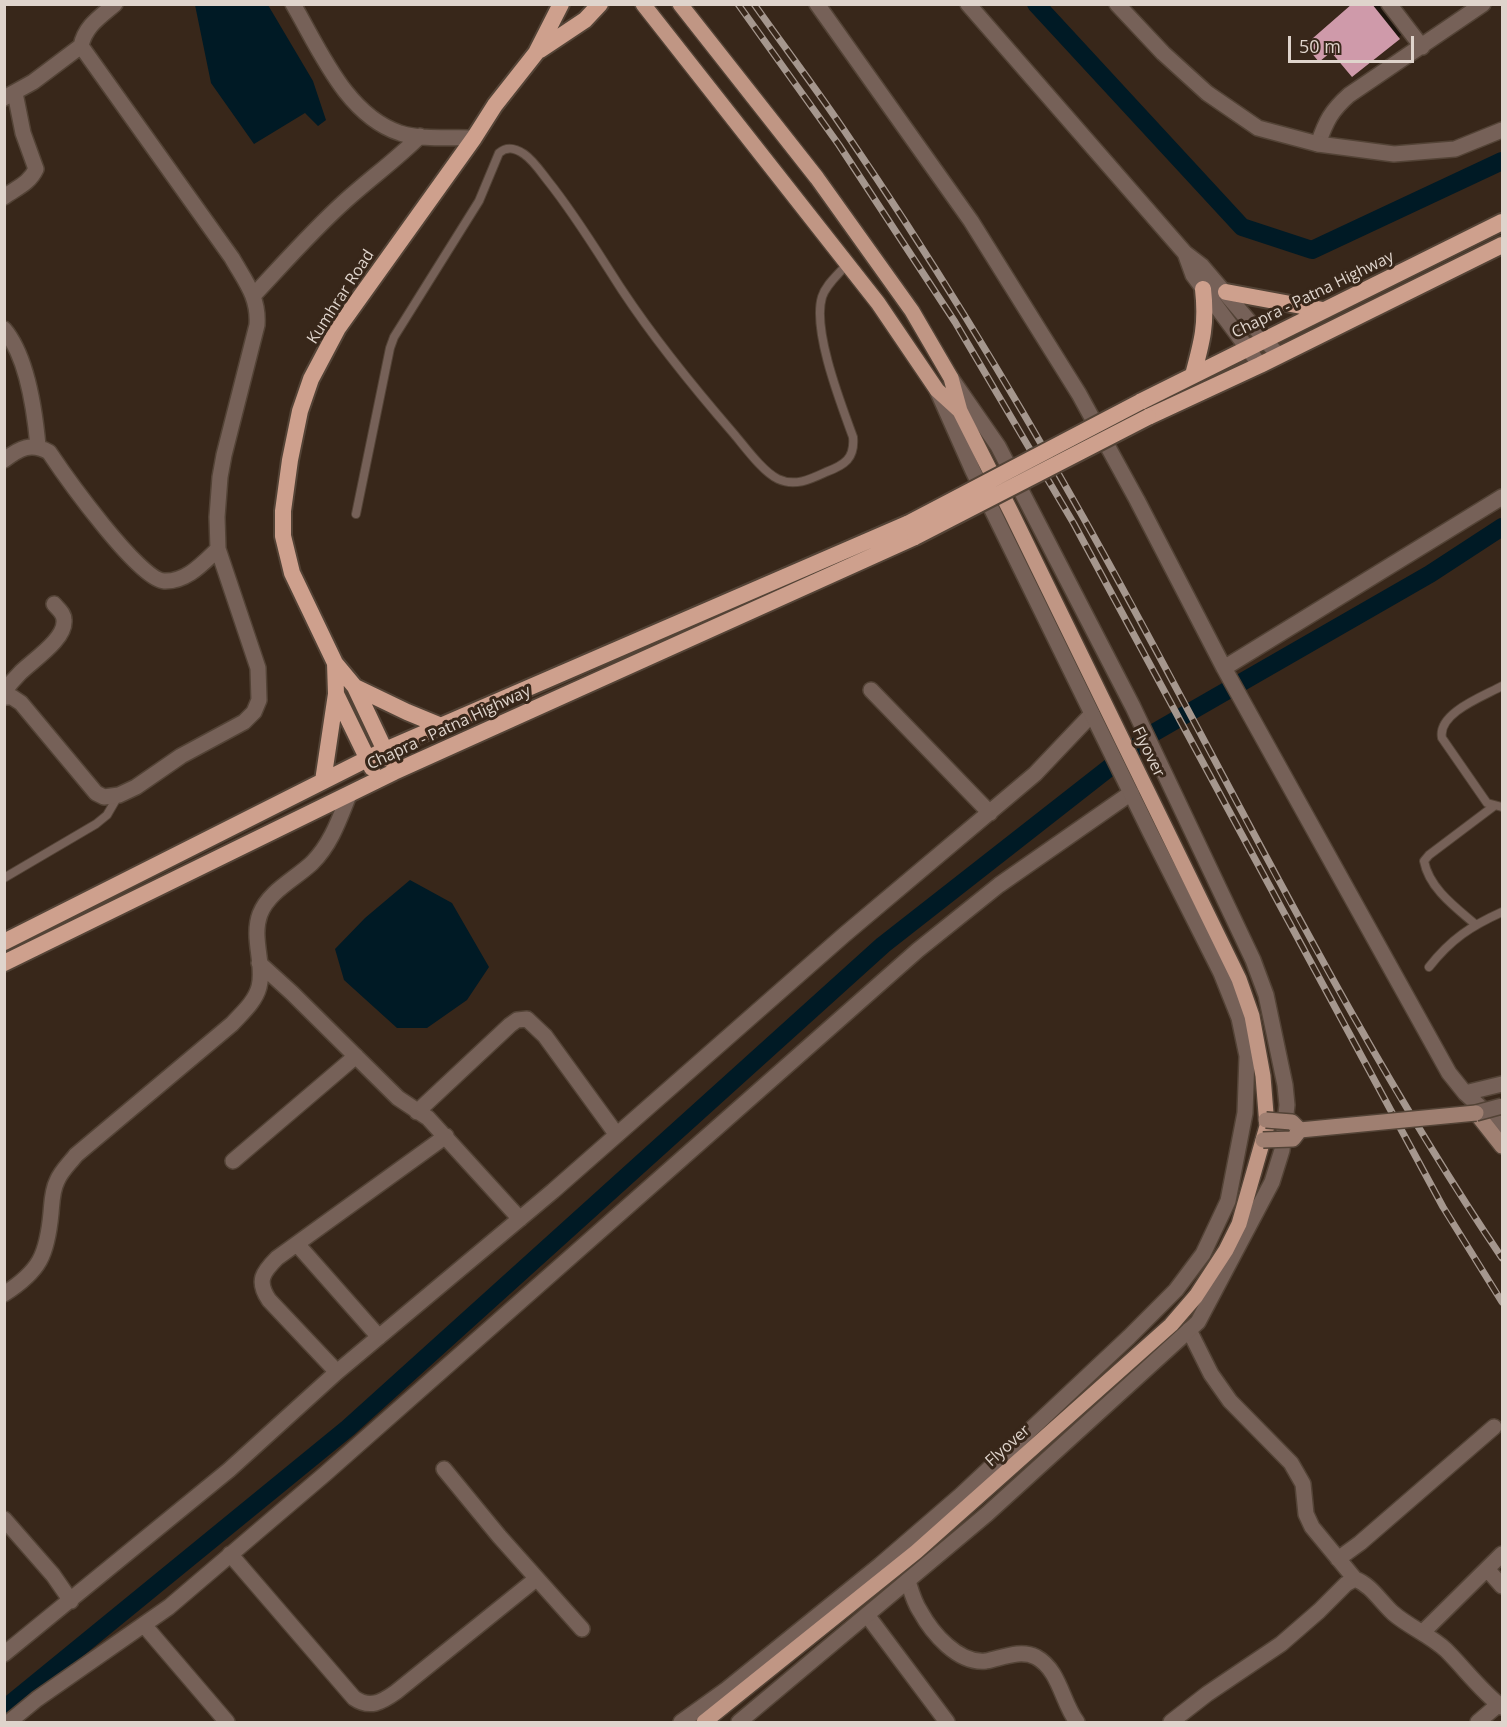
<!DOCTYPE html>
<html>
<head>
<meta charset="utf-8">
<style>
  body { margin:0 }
  #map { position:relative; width:1507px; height:1727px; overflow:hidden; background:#38271a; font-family:"Open Sans",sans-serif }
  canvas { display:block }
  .frame { position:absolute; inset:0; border:6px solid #dfd4cc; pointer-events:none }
  .scale { position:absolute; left:1288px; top:36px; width:126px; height:27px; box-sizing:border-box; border:3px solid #dfd4cc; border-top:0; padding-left:8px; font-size:18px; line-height:21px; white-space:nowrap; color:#dfd4cc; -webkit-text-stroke:4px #38271a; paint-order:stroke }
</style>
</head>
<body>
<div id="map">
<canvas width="1507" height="1727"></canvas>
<div class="frame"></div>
<div class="scale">50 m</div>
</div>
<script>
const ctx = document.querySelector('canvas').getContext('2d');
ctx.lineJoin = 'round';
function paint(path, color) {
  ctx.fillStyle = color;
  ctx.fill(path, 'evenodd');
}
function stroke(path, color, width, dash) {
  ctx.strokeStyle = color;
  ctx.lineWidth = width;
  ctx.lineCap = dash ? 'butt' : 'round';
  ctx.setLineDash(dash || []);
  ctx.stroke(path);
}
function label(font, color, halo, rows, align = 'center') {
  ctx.font = font + ' "Open Sans",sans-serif';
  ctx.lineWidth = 6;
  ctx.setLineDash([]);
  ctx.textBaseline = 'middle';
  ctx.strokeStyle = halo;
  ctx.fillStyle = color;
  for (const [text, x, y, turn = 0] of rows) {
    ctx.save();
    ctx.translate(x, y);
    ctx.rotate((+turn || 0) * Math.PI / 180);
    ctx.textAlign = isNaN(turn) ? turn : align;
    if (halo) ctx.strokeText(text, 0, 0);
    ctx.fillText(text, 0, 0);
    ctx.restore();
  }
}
const water = new Path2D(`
  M195,5H268L313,81L326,120L318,126L305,113L254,144L211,83Z
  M410,880L452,903L489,967L467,1000L427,1028H397L344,980L335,949L365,918Z`);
const shadow = new Path2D(`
  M1353,4H1390L1409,27L1398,38Z`);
const canal = new Path2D(`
  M1036,4L1242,227L1312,250L1502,161
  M4,1709L348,1428L883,945L1155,732L1430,574L1502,527`);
const building = new Path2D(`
  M1352,4H1372L1400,39L1352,77L1331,52L1319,62L1305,45Z`);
const service = new Path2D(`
  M356,514L390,348L394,337L479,201L499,153C507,146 515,148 524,154C533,160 541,172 548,181C576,216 598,253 622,290C655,340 695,389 734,434C745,447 763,472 778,479C795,487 811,479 826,472C845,465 855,458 853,437C841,404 812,330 822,297C826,284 839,274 847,264
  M1502,686C1484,696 1437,713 1442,738L1487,803L1502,807
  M4,878L96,824L107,815L118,796
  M1475,924C1455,907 1429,888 1424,861L1429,855L1494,806
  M1429,967C1451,939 1471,926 1502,912`);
const minor = new Path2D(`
  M293,4C320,50 346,115 400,133C423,140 450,137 474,138
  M817,4L971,221L1079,394L1137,500L1224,668L1449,1073L1465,1093L1502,1127
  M1389,4L1422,47
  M4,98L33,82L81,46
  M1318,144C1326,121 1331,111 1349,95L1483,4
  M4,197C16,188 29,184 36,169L23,133L15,93
  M253,296C283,264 311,232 343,203C368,180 396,160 420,136
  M4,329C27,356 35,413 38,446
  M4,460C20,448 31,442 49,452C65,476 139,580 164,581C187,582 203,563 218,549
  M1224,668L1502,497
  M871,690L990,813
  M4,692C9,685 14,679 20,673C33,660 66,639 64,620C64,613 58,609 54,604
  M4,697H12L21,703L96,793L104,797L119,795L136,787L181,756L244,722L254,712L259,700L258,668L218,549L217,517L220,477L224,455L257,325C259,297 245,281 232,258L81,46C85,26 100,17 115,4
  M259,963L292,993L398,1098L428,1118L520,1219
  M1465,1093L1502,1084
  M417,1112L510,1025L517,1020L527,1019L545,1036L617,1135
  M233,1161L356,1056
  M297,1244L379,1337
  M4,1294C40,1271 47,1255 51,1213C52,1202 52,1191 57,1181C61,1171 70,1163 76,1155L232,1024C242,1013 255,1002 259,987C265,965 251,938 260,914C269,891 295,879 312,863C331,844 339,820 349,795
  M1189,1330L1211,1374L1230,1401L1291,1463L1303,1484L1306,1514L1312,1527L1355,1579
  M337,1372L269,1300C256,1281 263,1272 277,1258L446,1136
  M444,1469L499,1536L582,1629
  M4,1519L53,1575L71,1601
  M230,1554L354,1698C370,1709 382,1702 396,1692L536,1579
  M1338,1559L1360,1543L1494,1427
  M1487,1569L1502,1586
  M908,1581C911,1591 914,1602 920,1611C932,1633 958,1664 986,1661C1002,1658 1020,1649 1036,1657C1060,1670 1062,1703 1077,1722
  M867,1615L947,1722
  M144,1625L227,1722
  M1423,1632L1502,1554
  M4,1654L229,1470L337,1372L553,1191L844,935L1035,774L1092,714
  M9,1722L37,1699L169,1607L325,1474L918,950L999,885L1131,793
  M1171,1722L1207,1694L1281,1644L1319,1611L1346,1584L1355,1579C1371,1585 1380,1601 1393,1613C1409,1627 1430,1635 1446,1650C1465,1669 1481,1691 1502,1707
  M1478,1722L1499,1704`);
const tertiary = new Path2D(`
  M968,4L1185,253L1202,266L1278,355
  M1117,4L1163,53L1207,93L1258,128L1318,144L1394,154L1455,149L1502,130
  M1185,253L1193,275L1260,365
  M681,1722L727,1689L880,1565L961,1495L1129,1337L1176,1290L1203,1254L1228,1201L1245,1113L1247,1056L1239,1018L1221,973L1150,832L973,471L937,390
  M739,1722L987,1514L1198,1322L1272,1182L1282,1150L1287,1105L1285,1085L1266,995L1253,960L1133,707L998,446L951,378`);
const secondary = new Path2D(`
  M1476,1113L1502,1146`);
const primary = new Path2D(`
  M643,4L878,303L937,390L960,411
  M680,4L817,178L912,311L951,378L960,411L1012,514L1239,979L1252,1016L1263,1076L1267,1126L1239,1224L1226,1250L1196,1296L1171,1325L916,1552L704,1722`);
const trunk = new Path2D(`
  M540,50L585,20L600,4
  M1226,292L1323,310
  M1193,375C1202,342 1207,324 1203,289
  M1140,402L1502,222
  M1148,417L1260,365L1502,245
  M335,663L336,694L372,768
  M355,687L407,712L441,726
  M389,759L355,687L335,663L292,573L283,536V511L290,460L300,411L311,379L338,328L474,138L495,105L536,53L561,4
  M323,781L336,694
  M4,942L385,750L909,523
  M4,963L394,772L915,537`);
const rail = new Path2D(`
  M738,4L839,145L955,322L1074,524L1443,1207L1502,1302
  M754,4C785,48 818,91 848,136C932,259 1010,387 1083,517C1222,764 1343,1023 1502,1258`);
const tertiaryBridge = new Path2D(`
  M1476,1113L1502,1106`);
const secondaryBridge = new Path2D(`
  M1266,1120L1292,1122L1300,1130
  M1263,1140L1293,1139L1300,1130L1476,1113`);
const trunkBridge = new Path2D(`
  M909,523L1140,402
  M915,537L1148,417`);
const streetNames = [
  ["Chapra - Patna Highway",1313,295,-26],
  ["Kumhrar Road",341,297,-57],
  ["Chapra - Patna Highway",449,728,-25],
  ["Flyover",1148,752,64],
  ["Flyover",1008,1446,-42]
];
paint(water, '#001a25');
paint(shadow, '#0007');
stroke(canal, '#001a25', 18);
paint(building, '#cf9aaa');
stroke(service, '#534336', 10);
stroke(minor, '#534336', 18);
stroke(tertiary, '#534336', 18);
stroke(secondary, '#534336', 18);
stroke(primary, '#534336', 18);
stroke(trunk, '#534336', 20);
stroke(service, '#766158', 8);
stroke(minor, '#766158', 15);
stroke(tertiary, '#766158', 15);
stroke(secondary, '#9f7f71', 15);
stroke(primary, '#c09684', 15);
stroke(trunk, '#cea08d', 16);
stroke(rail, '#a5978e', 7);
stroke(rail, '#38271a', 4.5, [14]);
stroke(tertiaryBridge, '#534336', 18, []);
stroke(secondaryBridge, '#534336', 18, []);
stroke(trunkBridge, '#534336', 20, []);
stroke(tertiaryBridge, '#766158', 15);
stroke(secondaryBridge, '#9f7f71', 15);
stroke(trunkBridge, '#cea08d', 16);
label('16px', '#dfd4cc', '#38271a', streetNames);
</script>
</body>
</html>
